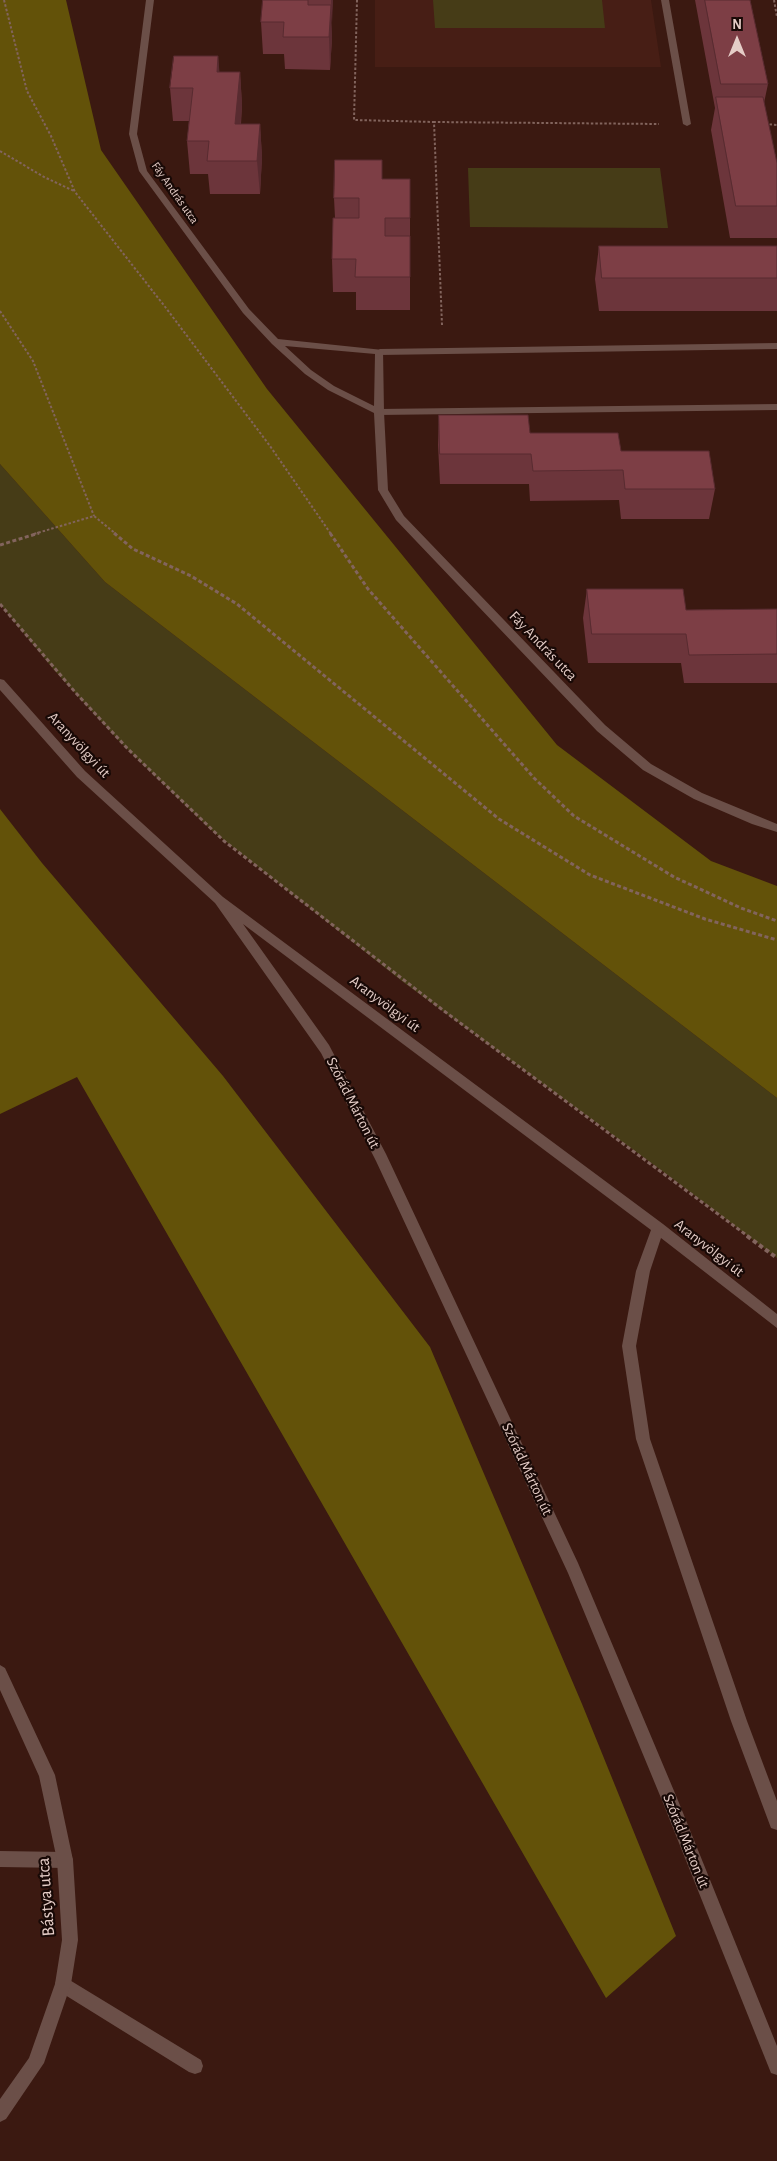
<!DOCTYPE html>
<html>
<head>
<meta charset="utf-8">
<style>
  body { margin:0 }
  #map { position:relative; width:777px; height:2161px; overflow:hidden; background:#3b1911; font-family:"Alegreya Sans",sans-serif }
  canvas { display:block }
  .north { position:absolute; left:712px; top:15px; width:50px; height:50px; -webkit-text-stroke:4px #180906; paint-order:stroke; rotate:0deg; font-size:14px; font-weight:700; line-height:20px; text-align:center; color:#e5cdc7 }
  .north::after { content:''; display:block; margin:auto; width:18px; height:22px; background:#e5cdc7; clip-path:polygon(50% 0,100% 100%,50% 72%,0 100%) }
</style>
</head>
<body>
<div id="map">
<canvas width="777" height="2161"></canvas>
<div class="north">N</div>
</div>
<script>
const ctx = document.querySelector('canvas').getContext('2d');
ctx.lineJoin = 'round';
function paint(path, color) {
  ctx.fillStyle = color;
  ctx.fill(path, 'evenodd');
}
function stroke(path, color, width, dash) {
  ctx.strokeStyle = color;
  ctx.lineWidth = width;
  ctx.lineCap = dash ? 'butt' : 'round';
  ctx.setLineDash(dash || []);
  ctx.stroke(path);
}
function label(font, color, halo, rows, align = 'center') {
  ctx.font = font + ' "Alegreya Sans",sans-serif';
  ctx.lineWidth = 4.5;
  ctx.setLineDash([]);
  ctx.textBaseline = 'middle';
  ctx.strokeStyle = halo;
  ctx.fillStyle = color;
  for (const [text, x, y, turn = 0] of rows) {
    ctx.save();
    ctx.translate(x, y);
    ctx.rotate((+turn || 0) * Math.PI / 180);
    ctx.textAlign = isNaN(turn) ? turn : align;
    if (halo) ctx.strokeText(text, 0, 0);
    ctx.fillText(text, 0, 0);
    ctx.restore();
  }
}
const built = new Path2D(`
  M375,0H651L661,67H375Z`);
const green = new Path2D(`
  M433,0H602L605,28H435Z
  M468,168H660L668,228L470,227Z
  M0,464L105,582L777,1098V1258L665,1173L403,982L210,829L121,743L54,670L0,604Z`);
const forest = new Path2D(`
  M0,0H66L101,150L267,389L557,745L711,861L777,886V1098L105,582L0,464Z
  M0,809L42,863L223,1076L430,1347L582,1704L676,1936L606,1998L77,1077L0,1114Z`);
const pathFar2 = new Path2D(`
  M4,0L27,91L51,136L75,192L166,308L270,446L331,534
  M357,0L354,120L434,122
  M774,0L777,17
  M765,124L777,125
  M0,151L44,177L74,191
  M0,311L33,361L94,516
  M442,325L434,122L659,124
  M34,534L94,516L116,534`);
const pathFar1 = new Path2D(`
  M114,533L133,549L191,576L237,604L499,819L590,875L705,919L777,940
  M330,533L368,589L534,778L574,816L674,877L741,908L777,921
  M0,545L39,533
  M0,604L75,692L127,748L224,841L444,1011L749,1237`);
const path = new Path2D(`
  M747,1236L777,1258`);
const service = new Path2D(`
  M661,0H669L691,124L687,126L683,124Z
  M777,343V349L380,355L375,352L380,349Z
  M777,404V410L379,415L374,412L379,409Z
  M0,1851L65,1852L71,1854L73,1860L71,1866L65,1868L0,1867Z
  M63,1976L201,2060L203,2066L201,2072L195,2074L189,2072L57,1990L55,1984L57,1978Z`);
const minor = new Path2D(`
  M146,0H154L137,134L147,171L249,309L278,339L383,350L384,412L388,490L404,516L605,725L651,764L702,793L777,824V832L752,824L694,799L643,770L597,731L396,520L378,490L374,413L328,390L305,374L272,344L243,313L139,171L129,134ZM285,346L375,354L374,406L334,386L311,370Z
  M0,1665L5,1668L55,1775L73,1860L78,1940L71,1984L44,2063L6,2119L0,2122V2099L29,2058L55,1984L62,1940L57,1860L39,1776L0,1690Z`);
const tertiary = new Path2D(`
  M0,679L4,680L85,771L223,897L663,1224L777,1314V1328L661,1238L650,1271L636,1346L650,1439L747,1721L777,1801V1830L771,1828L731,1721L636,1439L622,1346L636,1271L651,1230L243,924L329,1045L386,1154L578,1563L677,1798L777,2046V2075L771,2073L661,1798L568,1573L376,1161L321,1053L215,903L77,777L0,690Z`);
const wall = new Path2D(`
  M263,0H333L331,23L332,38L330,70L285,69L284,54H263L261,22Z
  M695,0H750L768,84L764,103L777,163V238H730L711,130L715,108Z
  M218,56L219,72H240L242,105L241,124H260L262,157L260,194H210L208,174H190L187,141L189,121H173L170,88Z
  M382,179L410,218V310H356V292H333L332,259L335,218L334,198Z
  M599,246H777V311H599L595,279Z
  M439,415L621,451L715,489L709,519H621L619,500L530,501L529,484H440L438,445Z
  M587,589L686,610L777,609V683H684L681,663H588L583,618Z`);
const shadedWall = new Path2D(`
  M331,0H333L332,23Z
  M331,5L332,38L330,70L329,37Z
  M218,56L221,88L217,72Z
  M240,72L242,105L238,157L235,124Z
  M260,124L262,157L260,194L257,161Z`);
const building = new Path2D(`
  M263,0H308V5H331L329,37H283L284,22H261Z
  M705,0H750L768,84H721Z
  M174,56H218L217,72H240L235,124H260L257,161H207L209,141H187L193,88H170Z
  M716,97H763L777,163V206H736Z
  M335,160H382V179H410V218H385V236H410V277H355L356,259H332L333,218H359V198H334Z
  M599,246H777V278H602Z
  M439,415H528L530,433H618L621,451H709L715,489H625L623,470L533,471L531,454H440Z
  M587,589H683L686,610L777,609V654L689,655L686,634H592Z`);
const farStreetnames = [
  ["Fáy András utca",175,193,55]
];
const streetNames = [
  ["Fáy András utca",543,646,46],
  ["Aranyvölgyi út",79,745,47],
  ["Aranyvölgyi út",385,1004,37],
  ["Szórád Márton út",353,1103,63],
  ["Aranyvölgyi út",709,1248,38],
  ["Szórád Márton út",527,1469,65],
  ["Szórád Márton út",686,1841,68]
];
const nearStreetnames = [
  ["Bástya utca",46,1897,-94]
];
paint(built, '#471e15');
paint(green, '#463c17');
paint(forest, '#635209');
stroke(pathFar2, '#82645d', 2, [2.5, 2]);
stroke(pathFar1, '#82645d', 3, [4, 2.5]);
stroke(path, '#82645d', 4, [4.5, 3]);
paint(service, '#6b4f48');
paint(minor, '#6b4f48');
paint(tertiary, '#6b4f48');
paint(wall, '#6c353b');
paint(shadedWall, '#582b30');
paint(building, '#7d3e45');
stroke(building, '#582b30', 1);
label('12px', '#e5cdc7', '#180906', farStreetnames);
label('15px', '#e5cdc7', '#180906', streetNames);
label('18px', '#e5cdc7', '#180906', nearStreetnames);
</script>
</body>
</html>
